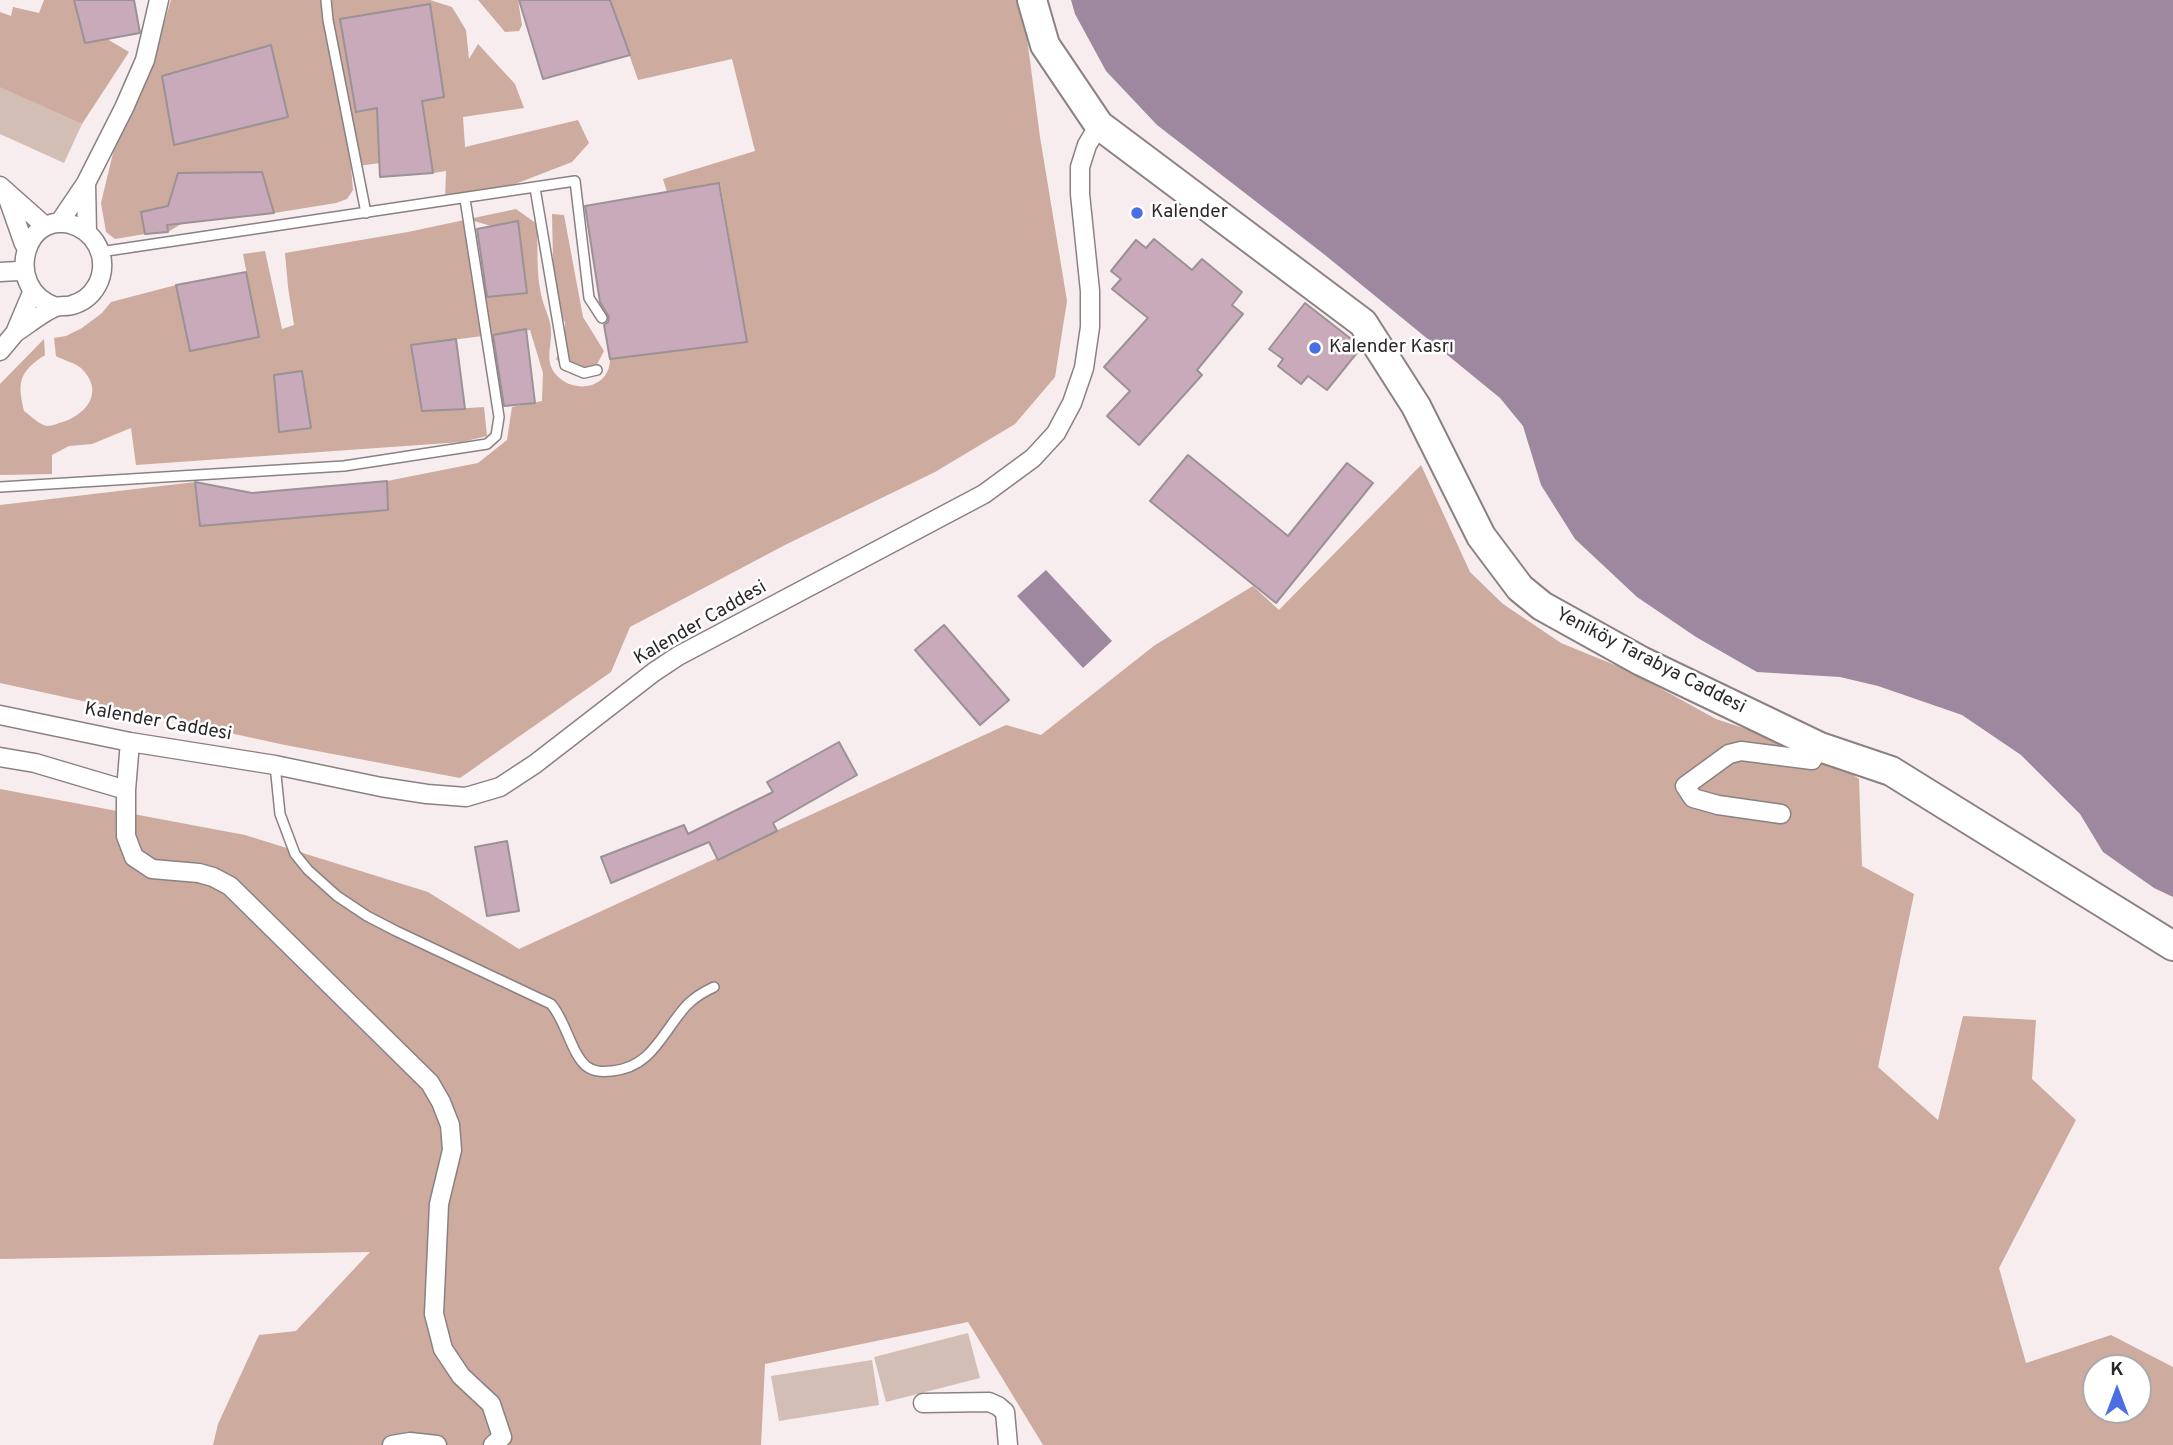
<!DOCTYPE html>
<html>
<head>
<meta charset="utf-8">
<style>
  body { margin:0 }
  #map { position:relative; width:2173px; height:1445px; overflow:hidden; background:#f7ecee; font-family:Overpass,sans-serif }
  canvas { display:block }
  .north { position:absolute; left:2082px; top:1354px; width:70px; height:70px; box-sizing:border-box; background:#fff; border:2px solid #aba9a9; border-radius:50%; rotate:0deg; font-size:19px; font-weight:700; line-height:28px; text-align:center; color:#2c2829 }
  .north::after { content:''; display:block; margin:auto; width:24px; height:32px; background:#496fe2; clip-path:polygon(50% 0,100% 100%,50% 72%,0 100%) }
</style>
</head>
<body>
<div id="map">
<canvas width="2173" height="1445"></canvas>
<div class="north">K</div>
</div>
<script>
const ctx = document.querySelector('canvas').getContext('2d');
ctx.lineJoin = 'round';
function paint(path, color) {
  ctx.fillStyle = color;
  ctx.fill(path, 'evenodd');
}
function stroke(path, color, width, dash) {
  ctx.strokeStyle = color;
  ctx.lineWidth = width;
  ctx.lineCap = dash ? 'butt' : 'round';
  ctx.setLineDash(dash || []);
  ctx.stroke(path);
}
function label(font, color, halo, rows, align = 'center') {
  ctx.font = font + ' Overpass,sans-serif';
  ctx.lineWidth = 5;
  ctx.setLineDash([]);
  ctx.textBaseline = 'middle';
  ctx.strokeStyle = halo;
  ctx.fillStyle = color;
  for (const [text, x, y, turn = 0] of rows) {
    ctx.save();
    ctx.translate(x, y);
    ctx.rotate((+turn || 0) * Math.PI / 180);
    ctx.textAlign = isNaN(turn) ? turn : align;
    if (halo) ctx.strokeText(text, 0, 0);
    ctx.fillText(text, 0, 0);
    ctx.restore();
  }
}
const green = new Path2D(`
  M0,86L82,124L64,163L0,134Z
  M968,1333L980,1378L886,1402L874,1357Z
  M872,1360L879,1405L779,1421L771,1376Z`);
const forest = new Path2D(`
  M44,0H74L85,43L107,39L129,52L82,124L0,87V12L11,16L13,7L39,13Z
  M171,0H430L452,7L466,30L469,59L478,44L515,84L524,108L463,117L465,147L578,120L589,143L572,162L497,191L445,201L446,171L433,173L426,126L380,163L351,167L353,190L347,199L336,203L274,213L262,172L178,173L171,195L181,224L168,232L164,207L141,212L145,234L115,239L106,232L101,203L113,153L148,76ZM430,4L444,96L356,112L340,19ZM270,45L288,117L174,145L162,76Z
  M478,0H518L522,25L519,31L505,32Z
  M610,0H1022L1040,137L1067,301L1055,377L1015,424L935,472L785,545L630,627L611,672L460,778L285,745L0,683V505L195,482L201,526L388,510L387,481L478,463L507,440L512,407L542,401L543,373L530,330L412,345L422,411L484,407L487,436L462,442L136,465L131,428L92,444L69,446L52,455V474L0,475V384L44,339L45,355C19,372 17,382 24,411C31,416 40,425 47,426C53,426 58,423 63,422C89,413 104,390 81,368C75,363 63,360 56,356L54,338L66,336L82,328L102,313L111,302L176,285L190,351L259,337L243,254L265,251L282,329L294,325L288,287L285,253L408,232L516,209L537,224C538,246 536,272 541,294C543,306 551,319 551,331C552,343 546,357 552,369C566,395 610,392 610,359L747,342L720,183L667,192L663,179L755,151L732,59L638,80ZM467,219L491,226L518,222L527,293L487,297L473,230ZM302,371L311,428L279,432L274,375Z
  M552,214L564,215L583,317L604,351L593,372L572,374L556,359L565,341V322L554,306Z
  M1421,465L1470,572L1503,604L1561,643L1627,670L1716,719L1827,756L1859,779L1862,866L1914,894L1878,1067L1938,1120L1963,1016L2036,1020L2032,1079L2076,1120L1999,1268L2026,1363L2111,1335L2173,1367V1445H1043L968,1322L765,1364L761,1445H213L218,1424L259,1335L296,1331L370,1252L0,1259V789L245,835L428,892L519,949L1006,725L1041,735L1155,645L1253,586L1279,610ZM2096,1368H2138V1410H2096Z`);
const water = new Path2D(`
  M1071,0H2173V897L2154,888L2103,852L2080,814L2021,755L1962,715L1878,686L1840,677L1757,672L1696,637L1637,597L1575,539L1541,485L1523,426L1500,398L1325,255L1157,125L1106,71L1075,14Z
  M1046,570L1112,641L1083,668L1017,596Z`);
const building = new Path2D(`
  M74,0H134L140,33L85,43Z
  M519,0H610L630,55L543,79Z
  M430,4L444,97L422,101L433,173L380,177L377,108L356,112L340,19Z
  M271,45L288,117L174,145L162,76Z
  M262,172L274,213L167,225L168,232L145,234L141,212L168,206L178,173Z
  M719,183L747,342L610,359L604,325L608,322L609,317L600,302L585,206Z
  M518,221L527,293L487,297L477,229Z
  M1154,239L1192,270L1202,259L1242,292L1232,305L1243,314L1197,370L1202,375L1139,445L1107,416L1130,391L1104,367L1148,318L1112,289L1121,279L1111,271L1136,240L1146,248Z
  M246,272L259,337L190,351L176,285Z
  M1305,303L1355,342L1360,349L1327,390L1308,376L1301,384L1278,366L1283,359L1269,349Z
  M526,329L535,403L504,406L493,335Z
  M456,339L465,409L422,411L411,345Z
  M302,371L311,428L279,432L274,375Z
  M1188,455L1288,536L1347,463L1373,483L1276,603L1150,501Z
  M387,481L388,510L200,526L195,482L252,493Z
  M944,625L1009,700L980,725L915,650Z
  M839,742L857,775L773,823L777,831L718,860L709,842L611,883L601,857L684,825L688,834L773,792L767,782Z
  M507,841L519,911L487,916L475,847Z`);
const lane = new Path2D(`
  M326,0L328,20L366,213
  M535,188L565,365L584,373L597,370
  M100,252L575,181L589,298L602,318
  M0,487L344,466L487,444L496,436L499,417L465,199
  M275,765L280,814L295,854L308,870L337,896L367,916L396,931L551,1004C566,1021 571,1053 586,1066C594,1072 602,1072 612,1071C653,1067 662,1032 687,1005C695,997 703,992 714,987`);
const street = new Path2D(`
  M86,183L87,233
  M0,186L45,226
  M6,193L24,244
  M59,223L86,183L124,108L145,60L159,0
  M0,272L18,271
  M15,333C26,326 44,311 56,307C61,305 67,307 72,305C94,299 106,277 101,255C98,243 89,232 78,227C26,203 0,288 56,307
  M0,351L15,333L31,295
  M0,715L130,742L275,765L381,787L427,794L466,797L500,787L535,764L654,672L678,656L984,494L1033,458L1056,433L1072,403L1084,368L1090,327V291L1080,194V167L1087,145L1099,125
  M130,742L126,790V836L134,857L152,869L199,873L213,877L230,886L430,1083L441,1102L450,1125L452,1150L439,1204L434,1314L443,1349L461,1376L491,1404L502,1437L493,1445
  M0,757L35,763L126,790
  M1781,814L1718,805L1693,798L1685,786L1729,754L1741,751L1812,760L1820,747
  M923,1403L989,1402L998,1406L1005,1412L1008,1445
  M392,1445L410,1442L437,1445`);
const primary = new Path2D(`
  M1032,0L1045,45L1099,125L1363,323L1416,406L1481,536L1520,588L1542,606L1641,661L1820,747L1891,771L2173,946`);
const markers = [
  [1137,213,7,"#496fe2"],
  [1315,348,7,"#496fe2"]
];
const poiNames = [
  ["Kalender",1151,213],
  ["Kalender Kasrı",1329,348]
];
const streetNames = [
  ["Kalender Caddesi",701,624,-30],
  ["Yeniköy Tarabya Caddesi",1650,662,27],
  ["Kalender Caddesi",158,723,10]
];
paint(green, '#d3beb5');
paint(forest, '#cdab9e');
paint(water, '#9e889f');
paint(building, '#c9aabb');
stroke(building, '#9b9296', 2);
stroke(lane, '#8b8183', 12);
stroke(street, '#8b8183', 21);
stroke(primary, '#8b8183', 32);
stroke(lane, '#fff', 9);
stroke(street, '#fff', 18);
stroke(primary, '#fff', 28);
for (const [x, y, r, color] of markers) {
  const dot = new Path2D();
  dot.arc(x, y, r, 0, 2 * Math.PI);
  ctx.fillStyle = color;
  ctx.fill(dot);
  stroke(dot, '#fff', 2.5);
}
label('19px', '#2c2829', '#fff', poiNames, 'left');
label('19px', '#2c2829', '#fff', streetNames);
</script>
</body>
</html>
